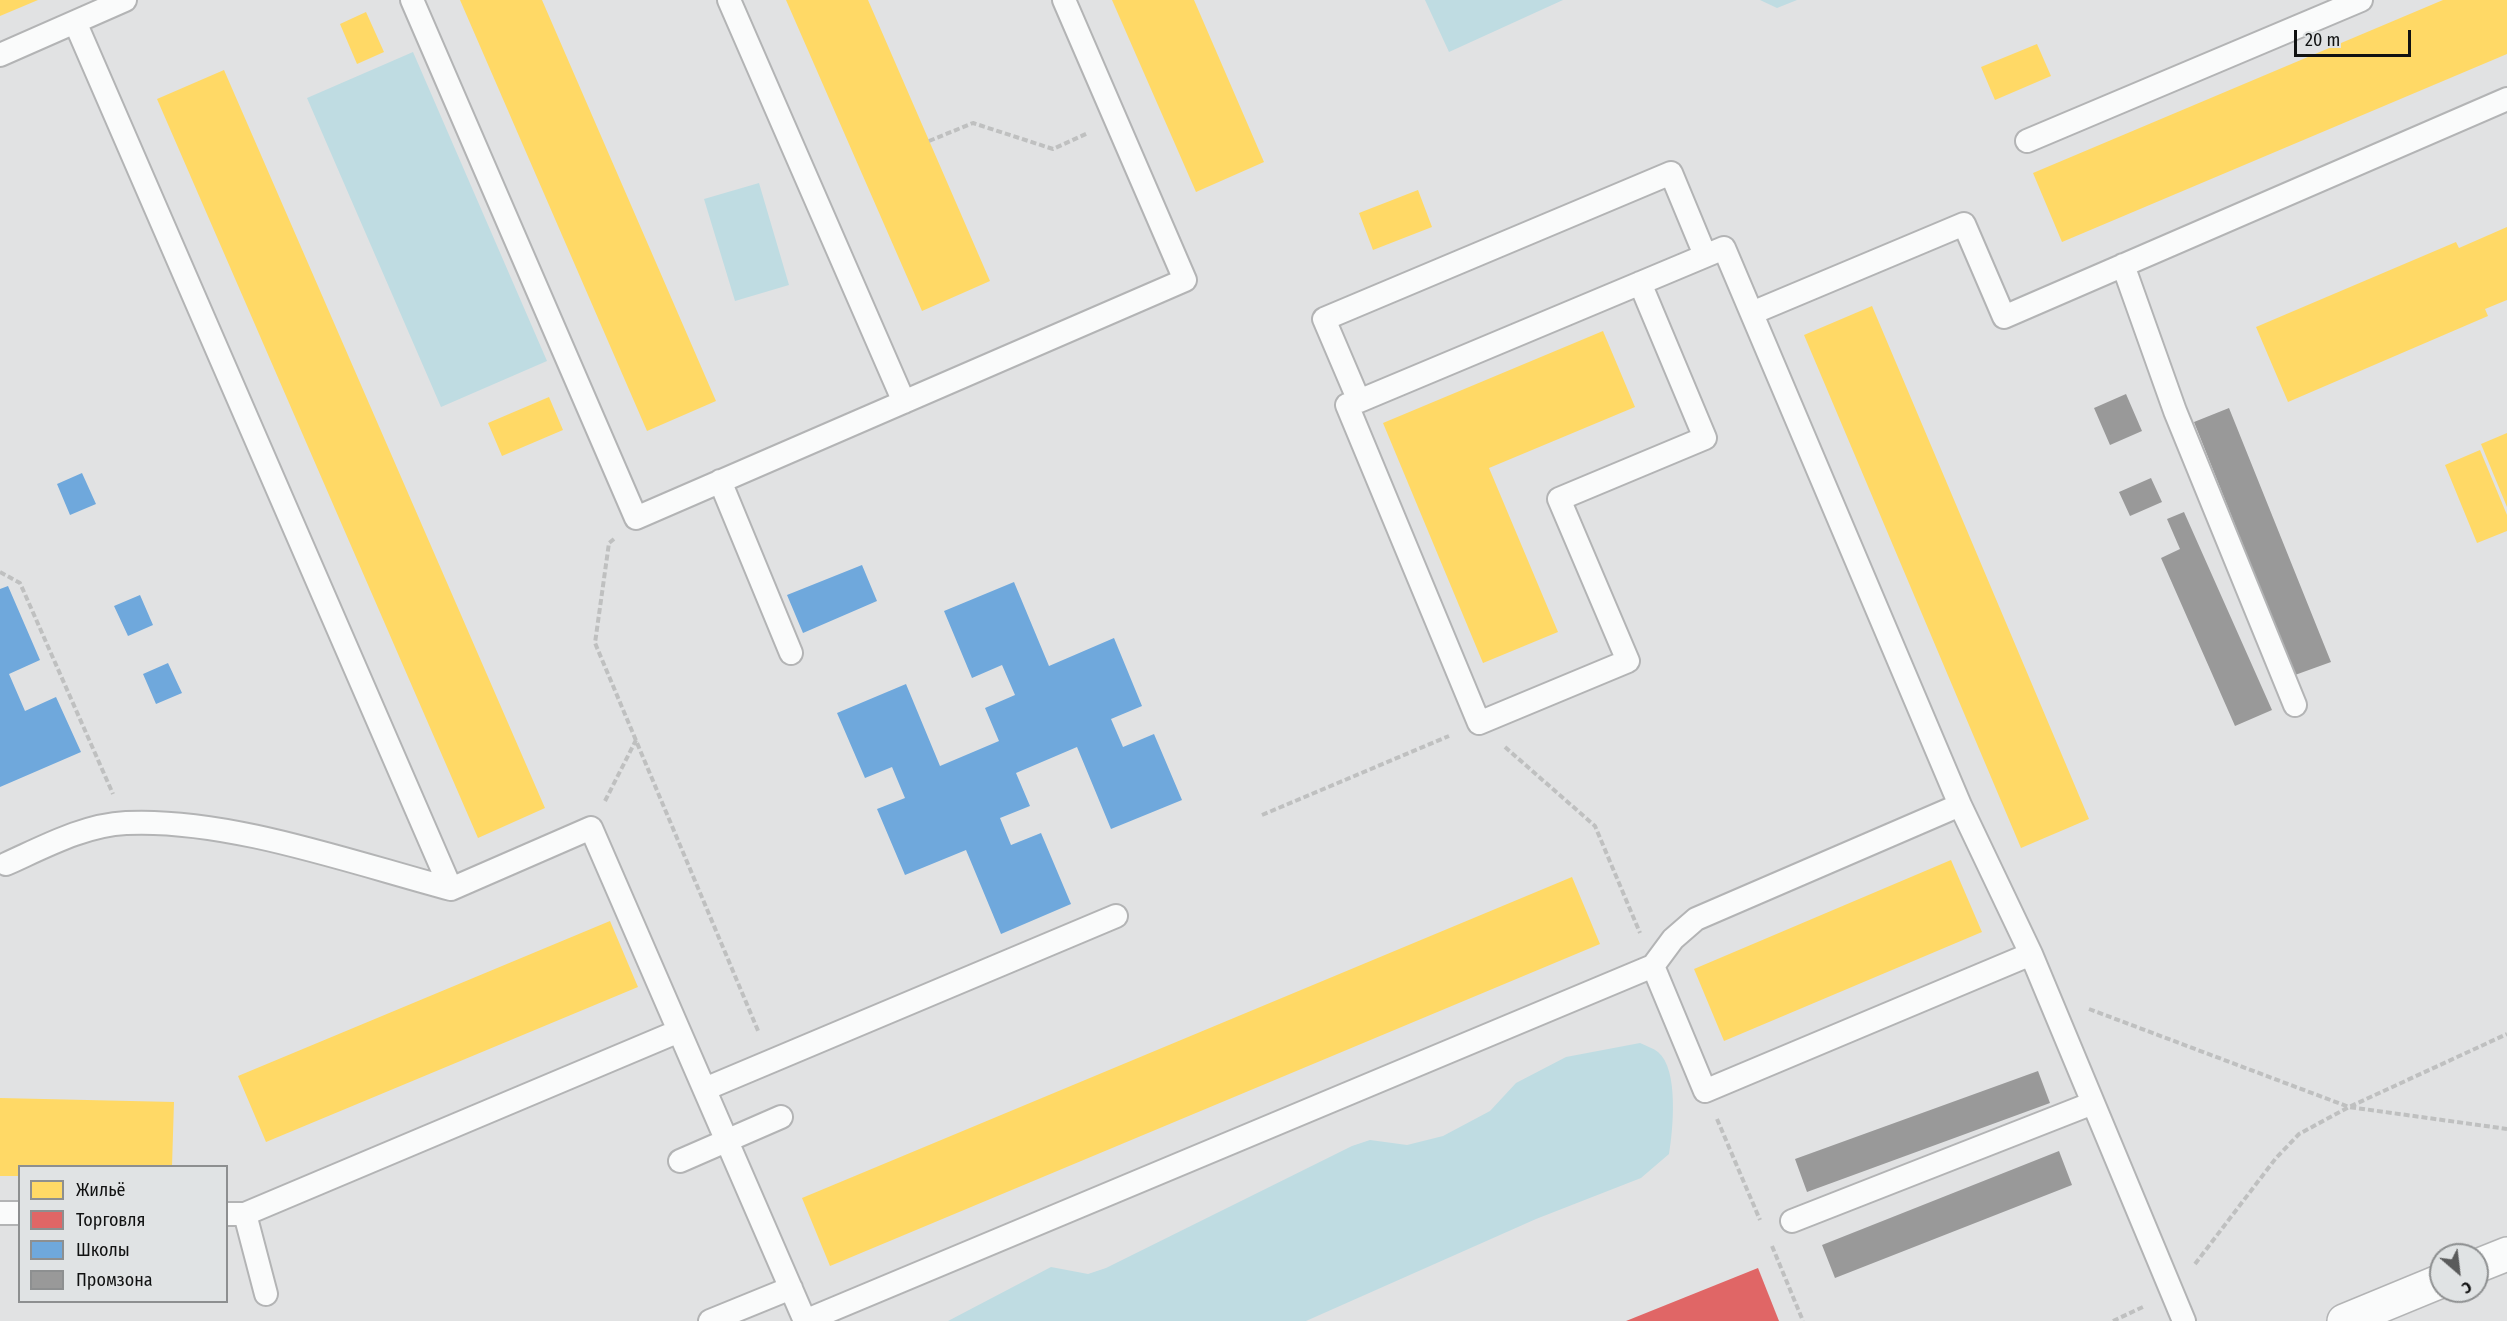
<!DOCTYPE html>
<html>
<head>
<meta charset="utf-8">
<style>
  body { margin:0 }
  #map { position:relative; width:2507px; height:1321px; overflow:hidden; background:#e1e2e3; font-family:"Fira Sans Condensed",sans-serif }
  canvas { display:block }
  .legend { position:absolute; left:18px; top:1165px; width:210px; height:138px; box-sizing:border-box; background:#e0e3e4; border:2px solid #8d8f90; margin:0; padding:8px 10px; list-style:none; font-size:18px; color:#111212 }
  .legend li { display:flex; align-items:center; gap:12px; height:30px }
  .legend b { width:30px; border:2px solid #8d8f90 }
  .north { position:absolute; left:2429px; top:1243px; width:60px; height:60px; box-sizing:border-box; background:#e0e3e4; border:2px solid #8d8f90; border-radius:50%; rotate:152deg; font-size:16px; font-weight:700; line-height:24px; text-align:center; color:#111212 }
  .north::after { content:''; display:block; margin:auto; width:21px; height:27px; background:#5a5b5b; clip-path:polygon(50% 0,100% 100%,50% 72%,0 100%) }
  .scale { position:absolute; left:2294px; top:30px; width:117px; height:27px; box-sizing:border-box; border:3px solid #111212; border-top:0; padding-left:8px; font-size:18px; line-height:21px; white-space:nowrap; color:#111212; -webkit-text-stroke:4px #e0e3e4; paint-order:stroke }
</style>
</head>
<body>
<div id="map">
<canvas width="2507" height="1321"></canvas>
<ul class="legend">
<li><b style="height:16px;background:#ffd966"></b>Жильё</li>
<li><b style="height:16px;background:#e06666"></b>Торговля</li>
<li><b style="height:16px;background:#6fa8dc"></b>Школы</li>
<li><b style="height:16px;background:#999"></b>Промзона</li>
</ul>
<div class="north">С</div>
<div class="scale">20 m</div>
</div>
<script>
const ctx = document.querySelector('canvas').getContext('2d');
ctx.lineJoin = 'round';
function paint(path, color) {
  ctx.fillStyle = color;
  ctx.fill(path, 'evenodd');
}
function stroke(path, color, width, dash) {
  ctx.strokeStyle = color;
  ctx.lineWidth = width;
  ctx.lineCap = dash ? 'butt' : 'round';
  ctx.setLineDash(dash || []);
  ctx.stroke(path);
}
const green = new Path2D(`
  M1425,0H1563L1449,52Z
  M1760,0H1797L1777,8Z
  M413,52L547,361L441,407L307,98Z
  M759,183L789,285L735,301L704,199Z
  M1640,1043C1646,1046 1653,1048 1658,1052C1679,1069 1673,1130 1669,1154L1641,1178L1536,1219L1306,1321H948L1051,1267L1088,1274L1106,1268L1352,1146L1370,1140L1407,1145L1443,1136L1490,1111L1516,1083L1566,1057Z`);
const homes = new Path2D(`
  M0,0H38L0,16Z
  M460,0H542L716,401L647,431Z
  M786,0H868L990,281L922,311Z
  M1112,0H1194L1264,162L1196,192Z
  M2443,0H2507V54L2062,242L2033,173Z
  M366,12L384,52L357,64L340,24Z
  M2037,44L2051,76L1995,100L1981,67Z
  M224,70L545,808L478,838L157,99Z
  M1418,190L1432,227L1373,250L1359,213Z
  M2507,227V300L2485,309L2488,316L2288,402L2256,327L2456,242L2459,248Z
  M1872,306L2089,819L2021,848L1804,335Z
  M1603,331L1635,407L1489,468L1558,632L1483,663L1383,423Z
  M549,397L563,430L502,456L488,423Z
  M2507,433V507L2481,444Z
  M2480,450L2507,515V531L2477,543L2445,465Z
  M1951,860L1982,932L1724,1041L1694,969Z
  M1572,877L1600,944L830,1266L802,1198Z
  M610,921L638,987L266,1142L238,1076Z
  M0,1098L174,1102L172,1166H20V1176H0Z`);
const shops = new Path2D(`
  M1758,1268L1779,1321H1626Z`);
const schools = new Path2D(`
  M82,473L96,504L70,515L57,484Z
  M862,565L877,601L803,633L787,595Z
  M1014,582L1049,666L1114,638L1142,706L1111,719L1123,747L1154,734L1182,800L1111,829L1077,747L1016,773L1030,806L1000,818L1011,845L1041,833L1071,904L1001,934L966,850L905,875L877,809L905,798L892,767L865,778L837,713L906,684L940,766L999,741L985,708L1015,695L1002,665L972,678L944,611Z
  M8,586L40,660L9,674L25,711L56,697L81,752L0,787V589Z
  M140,595L153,625L128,636L114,606Z
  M168,663L182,693L156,704L143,674Z`);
const industry = new Path2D(`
  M2126,394L2142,431L2110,445L2094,408Z
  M2229,408L2331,662L2295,675L2194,422Z
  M2151,478L2162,502L2130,516L2119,492Z
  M2184,512L2272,710L2235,726L2161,558L2180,549L2167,519Z
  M2038,1071L2050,1103L1807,1192L1795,1159Z
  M2059,1151L2072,1185L1835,1278L1822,1245Z`);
const path = new Path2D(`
  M929,141L973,123L1053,149L1088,133
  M614,539L609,543L595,643L759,1033
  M0,572L20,583L113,794
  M1505,747L1595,826L1640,933
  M605,801L636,740
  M1262,815L1449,736
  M2089,1009L2349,1107L2507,1129
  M1717,1119L1760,1220
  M1772,1246L1803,1321
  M2195,1264L2276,1158L2299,1134L2349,1107L2507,1034
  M2113,1321L2145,1306`);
const service = new Path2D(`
  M412,0L636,518L1185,280L1064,0
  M729,0L904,402
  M75,22L451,889L591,828L805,1321
  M0,55L125,0
  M2027,141L2361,0
  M2123,265L2175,411L2295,705
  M1640,283L1705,438L1559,499L1628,661L1479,723L1347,405L1359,401L1724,248L1960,805
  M1752,313L1964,224L2004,317L2507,99
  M1359,401L1324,319L1671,173L1705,255
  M720,481L791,653
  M6,864C44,847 84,825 126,823C228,818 353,863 451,889
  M1653,966L1673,939L1696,919L1960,805L2031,954
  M705,1089L1116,916
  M680,1161L781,1117
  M0,1213H20
  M226,1214H245L679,1031
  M245,1214L266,1294
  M1792,1221L2093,1103
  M710,1321L791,1288
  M805,1321L1653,966L1705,1091L2031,954L2184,1321`);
const secondary = new Path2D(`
  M2477,1266L2507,1254
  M2344,1321L2441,1281`);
paint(green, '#bfdce2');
paint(homes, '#ffd966');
paint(shops, '#e06666');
paint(schools, '#6fa8dc');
paint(industry, '#999');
stroke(service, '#b3b4b5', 26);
stroke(secondary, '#b3b4b5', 36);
stroke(path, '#bfc0c0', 4, [6, 3]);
stroke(service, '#fafbfb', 22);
stroke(secondary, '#fafbfb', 33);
</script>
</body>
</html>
